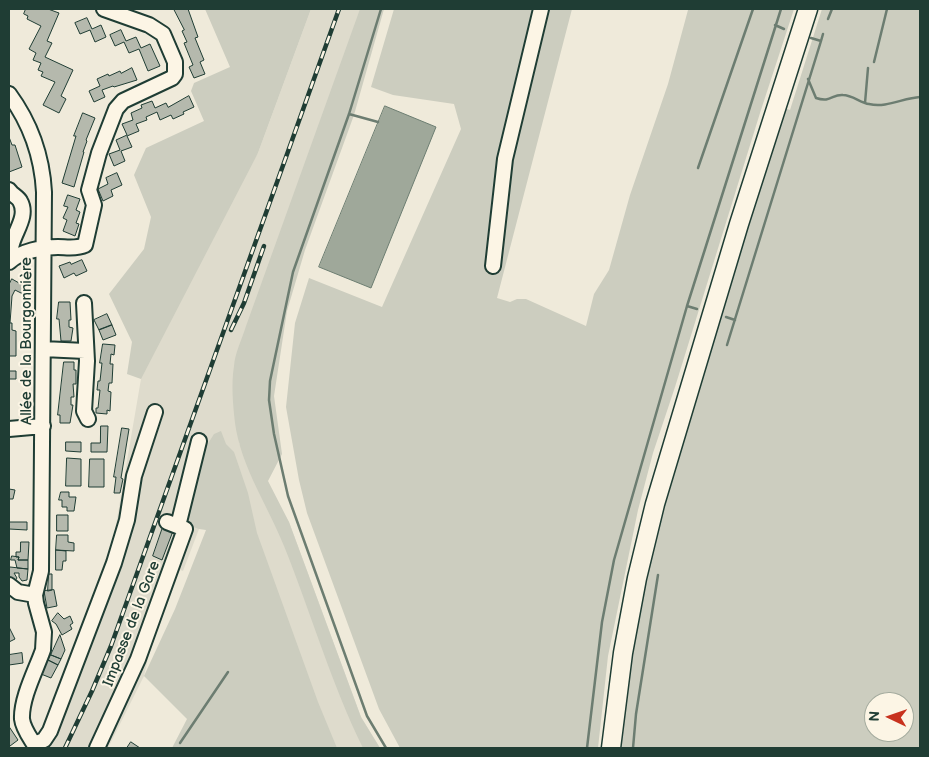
<!DOCTYPE html>
<html>
<head>
<meta charset="utf-8">
<style>
  body { margin:0 }
  #map { position:relative; width:929px; height:757px; overflow:hidden; background:#efeada; font-family:"Balsamiq Sans",sans-serif }
  canvas { display:block }
  .frame { position:absolute; inset:0; border:10px solid #1f3d34; pointer-events:none }
  .north { position:absolute; left:864px; top:692px; width:50px; height:50px; box-sizing:border-box; background:#fcf5e5; border:1px solid #a4ab9e; border-radius:50%; rotate:273deg; font-size:14px; font-weight:700; line-height:20px; text-align:center; color:#1f3d34 }
  .north::after { content:''; display:block; margin:auto; width:18px; height:22px; background:#c8321e; clip-path:polygon(50% 0,100% 100%,50% 72%,0 100%) }
</style>
</head>
<body>
<div id="map">
<canvas width="929" height="757"></canvas>
<div class="frame"></div>
<div class="north">N</div>
</div>
<script>
const ctx = document.querySelector('canvas').getContext('2d');
ctx.lineJoin = 'round';
function paint(path, color) {
  ctx.fillStyle = color;
  ctx.fill(path, 'evenodd');
}
function stroke(path, color, width, dash) {
  ctx.strokeStyle = color;
  ctx.lineWidth = width;
  ctx.lineCap = dash ? 'butt' : 'round';
  ctx.setLineDash(dash || []);
  ctx.stroke(path);
}
function label(font, color, halo, rows, align = 'center') {
  ctx.font = font + ' "Balsamiq Sans",sans-serif';
  ctx.lineWidth = 4;
  ctx.setLineDash([]);
  ctx.textBaseline = 'middle';
  ctx.strokeStyle = halo;
  ctx.fillStyle = color;
  for (const [text, x, y, turn = 0] of rows) {
    ctx.save();
    ctx.translate(x, y);
    ctx.rotate((+turn || 0) * Math.PI / 180);
    ctx.textAlign = isNaN(turn) ? turn : align;
    if (halo) ctx.strokeText(text, 0, 0);
    ctx.fillText(text, 0, 0);
    ctx.restore();
  }
}
const built = new Path2D(`
  M311,9H374L239,443L289,522L361,717L380,748H323L200,498L199,529L183,571L180,570L149,654L144,676L108,748H40L111,554L141,379L132,342L258,153Z`);
const green = new Path2D(`
  M205,9H311L258,153L141,379L127,374L132,342L109,294L144,249L151,217L134,175L146,148L204,121L191,91L194,83L230,67Z
  M360,9H384L354,115L305,250L287,311L274,396L282,454L268,481L289,522L361,717L380,748H363C331,683 311,613 284,546C268,506 241,467 235,423C233,405 231,384 234,366C235,353 242,339 246,326Z
  M394,9H572L497,298L510,302L517,299H526L586,326L594,294L609,270L630,195L668,84L688,10L686,9H794L760,113L675,387L653,453L638,510L608,656L598,748H400L379,709L307,513L299,480L286,407L295,323L309,278L382,307L461,129L454,104L393,95L371,87Z
  M822,9H920V748H621V719L629,659L653,537L782,107L790,110ZM874,702H904V732H874Z
  M221,431L226,444L234,452L248,493L257,533L318,702L337,748H172L187,719L144,676L175,609L206,530L199,529L185,524L204,450L214,434Z`);
const water = new Path2D(`
  M385,106L436,127L371,288L319,267Z`);
const stream = new Path2D(`
  M381,9L349,114L293,272L270,381L269,400L274,434L288,496L367,716L386,748
  M828,19L832,9
  M775,25L784,29
  M821,41L823,34
  M874,62L887,9
  M808,79L816,98C831,103 832,94 843,95C852,95 861,103 869,104C887,108 903,98 920,97
  M865,103L868,68
  M349,114L378,122
  M698,168L753,9
  M687,306L697,309
  M726,317L735,320
  M727,345L821,41L811,38
  M180,743L228,672
  M587,748L602,622L614,560L687,306L781,9
  M633,748L636,714L658,575`);
const building = new Path2D(`
  M26,9H48L59,13L47,41L52,43L45,57L73,70L61,96L66,99L59,113L43,105L55,82L41,76L43,72L38,70L41,63L33,60L36,53L29,49L41,26L27,19L28,16L24,14Z
  M174,9H188L198,37L195,38L204,60L200,62L205,74L194,78L189,67L193,65L184,43L187,42L182,31L184,30Z
  M87,18L92,29L101,25L106,37L95,42L90,30L80,34L75,23Z
  M121,30L126,41L136,37L141,48L150,44L160,66L148,71L139,49L129,53L124,42L115,46L110,35Z
  M132,68L137,80L114,87L113,86L102,90L105,97L94,102L89,91L100,86L97,79L108,74L109,76L120,71L121,73Z
  M189,96L194,107L183,112L184,114L173,119L171,115L160,120L157,112L146,117L147,120L136,124L139,131L127,136L132,147L121,151L125,161L114,166L109,154L120,150L116,140L127,135L122,124L133,120L131,113L142,108L141,105L152,101L155,108L166,103L168,107Z
  M83,113L95,118L86,140L87,141L83,152H84L74,187L62,183L76,136H74Z
  M9,137L12,145H15L22,167L9,172Z
  M117,173L122,185L111,190L113,196L103,201L98,189L108,184L106,178Z
  M68,195L80,199L76,210L80,212L76,223L79,224L75,236L63,231L67,220L63,218L68,207L64,206Z
  M82,260L87,271L76,276L74,273L64,278L59,266L70,262L71,264Z
  M12,279L26,287L23,294L15,290L12,296L10,323H12V330L16,331V356H9V285Z
  M59,302H70L71,320H69V327L73,328L71,341H61L59,319H57Z
  M107,314L112,325L99,330L94,320Z
  M112,325L116,335L103,340L99,330Z
  M103,344L115,345L114,355L111,354L110,364H113L112,383H109L108,391L111,392L110,411L107,410V414L96,413V408H98L100,390H97L98,381H100L102,363H100Z
  M64,362H74V370H76V384H73L74,397H71V405H73L70,423H60V415H58Z
  M9,371H16V379H9Z
  M101,426H108L107,452H91V443H100Z
  M122,428L129,429L121,478L123,479L120,493H114L116,477H114Z
  M66,442H81V452L66,451Z
  M67,458L81,459V486H66Z
  M90,459H104V487H89Z
  M9,489L15,490L13,499H9V500Z
  M61,492H69V497H76L74,511H67V507H62V500H59Z
  M57,515H68V531H57Z
  M9,522H27V530L9,529Z
  M163,527L173,531L162,560L153,556Z
  M57,535H68V542L74,543V551L56,550Z
  M21,542H29L28,560H18L19,557H16V552H20Z
  M56,550L66,551V561H63L62,570H56Z
  M12,556L19,557L18,560H28V569L17,568L15,560H11Z
  M10,567L28,569L27,580L22,581L19,577V573H14L17,578L15,581L9,576Z
  M49,574H52V590L48,591Z
  M54,590L57,606L47,608L44,591Z
  M58,613L64,619L70,616L73,623L70,625L72,629L62,635L56,624L52,621Z
  M9,627L15,639L9,642Z
  M60,635L65,650L61,659L51,655Z
  M22,653L23,663L9,665V655Z
  M51,655L61,659L58,665L48,660Z
  M48,660L58,665L51,678L41,674Z
  M10,728L18,740L10,746L9,744V730Z
  M131,742L140,748H127Z`);
const minor = new Path2D(`
  M9,94C31,124 42,155 44,192L41,571L35,595L36,603L44,632L43,650C36,670 21,698 22,719C23,728 29,736 34,744
  M9,190C12,195 18,197 20,201C31,220 5,240 12,258
  M9,262C21,251 42,247 58,247C66,247 77,249 85,245L94,205L89,190L99,153L116,109L123,101L172,78L175,74V62L163,34L149,25L104,9
  M493,266L505,159L541,9
  M84,303L87,361L84,411L88,419
  M43,349L85,351
  M9,429L43,426
  M178,526L199,441
  M9,585L18,592L35,595
  M34,744L44,740L50,731L114,563L127,520L134,476L155,412
  M97,748L138,659L185,529L167,522`);
const major = new Path2D(`
  M611,748L623,653L637,578L655,504L739,224L808,9`);
const rail = new Path2D(`
  M231,330L244,303L264,246
  M65,748L92,691L111,646L339,9`);
const streetNames = [
  ["Allée de la Bourgonnière",27,341,-90],
  ["Impasse de la Gare",132,624,-69]
];
paint(built, '#dedbcc');
paint(green, '#cccdbf');
paint(water, '#9fa89a');
stroke(water, '#6c7d71', 1);
stroke(stream, '#6c7d71', 2.5);
paint(building, '#b5b9ad');
stroke(building, '#1f3d34', 1);
stroke(minor, '#1f3d34', 18);
stroke(major, '#1f3d34', 21);
stroke(minor, '#fcf5e5', 14);
stroke(major, '#fcf5e5', 18);
stroke(rail, '#1f3d34', 4.5);
stroke(rail, '#fcf5e5', 2.5, [8]);
label('15px', '#1f3d34', '#fcf5e5', streetNames);
</script>
</body>
</html>
